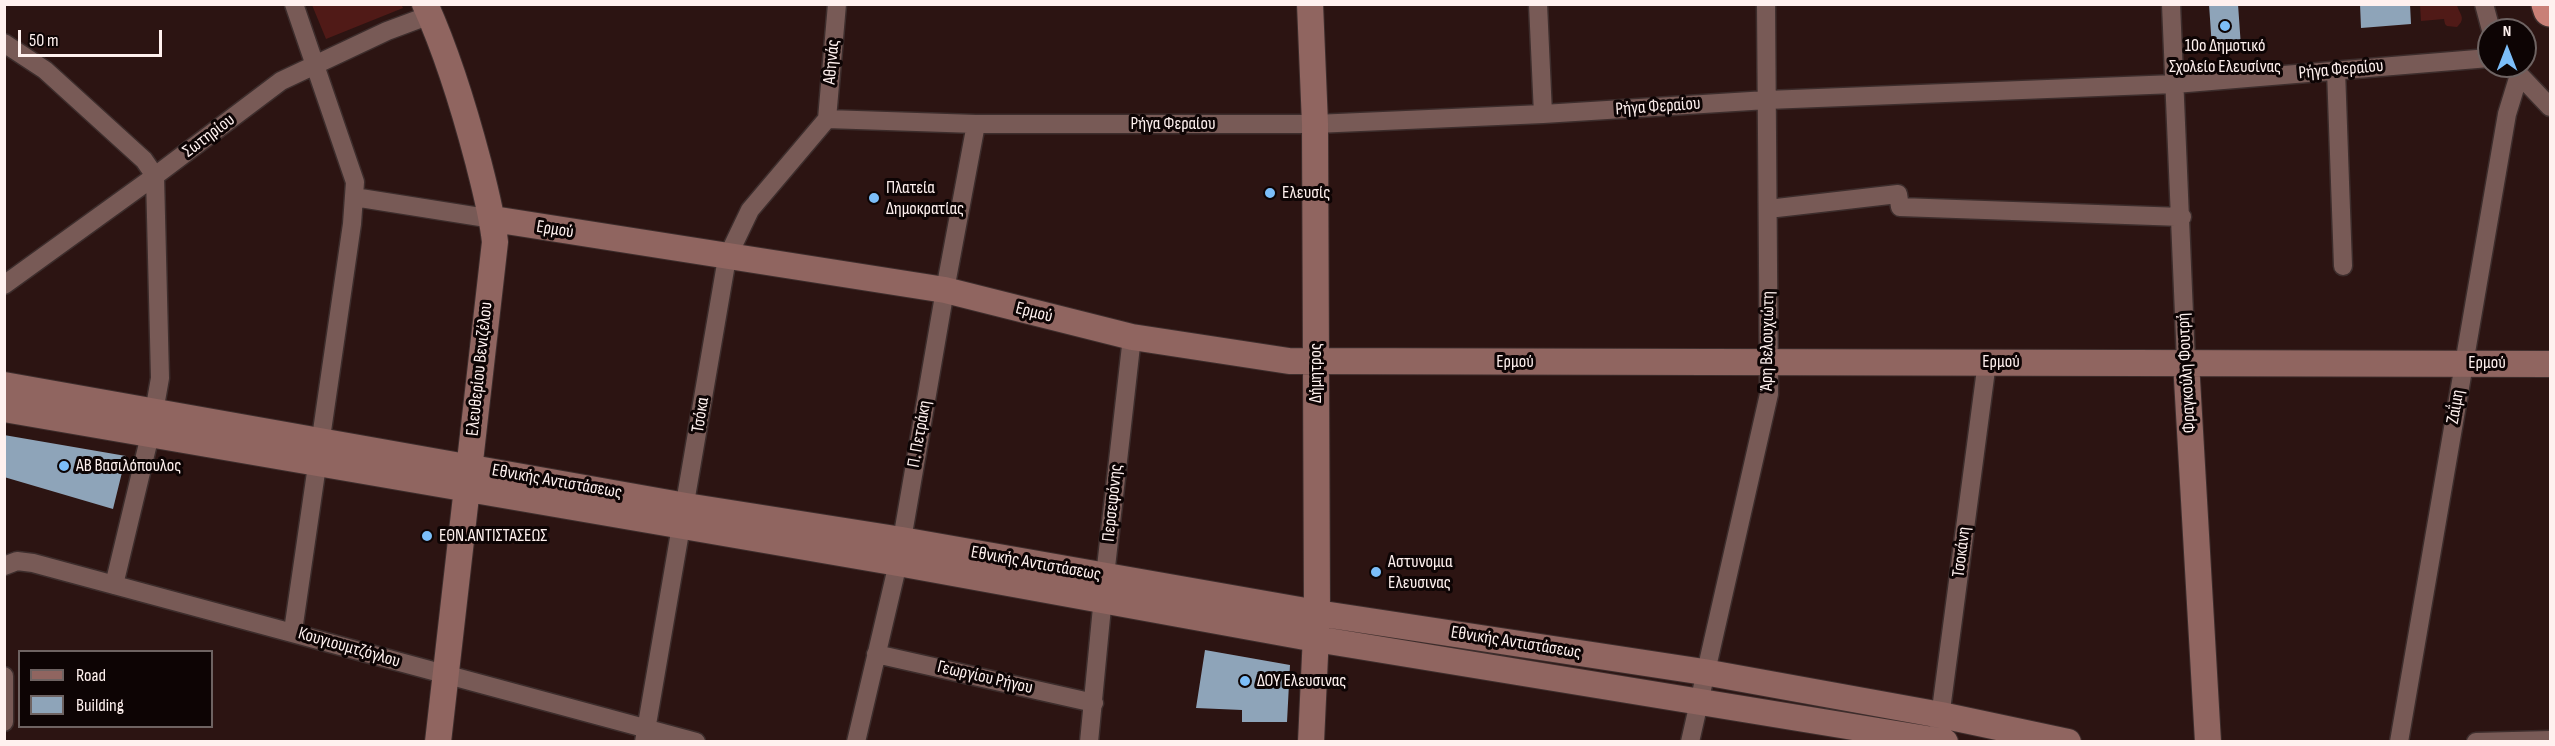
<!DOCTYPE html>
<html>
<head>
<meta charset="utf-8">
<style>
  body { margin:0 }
  #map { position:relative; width:2555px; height:746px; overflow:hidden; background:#2c1412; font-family:"Sofia Sans Condensed",sans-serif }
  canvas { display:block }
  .frame { position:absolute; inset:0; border:6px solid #fff1ef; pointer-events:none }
  .legend { position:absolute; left:18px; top:650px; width:195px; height:78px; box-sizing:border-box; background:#0d0404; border:2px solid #6e6362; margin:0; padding:8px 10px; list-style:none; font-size:18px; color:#fff1ef }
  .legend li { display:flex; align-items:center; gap:12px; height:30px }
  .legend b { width:30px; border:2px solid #6e6362 }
  .north { position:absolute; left:2477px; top:18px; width:60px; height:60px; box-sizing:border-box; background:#0d0404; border:2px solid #6e6362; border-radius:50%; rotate:0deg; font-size:16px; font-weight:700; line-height:24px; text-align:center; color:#fff1ef }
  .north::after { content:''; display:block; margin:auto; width:21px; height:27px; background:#7cbef9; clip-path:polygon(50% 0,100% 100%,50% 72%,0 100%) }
  .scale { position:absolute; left:18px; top:30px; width:144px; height:27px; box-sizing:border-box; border:3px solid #fff1ef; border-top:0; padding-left:8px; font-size:18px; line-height:21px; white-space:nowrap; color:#fff1ef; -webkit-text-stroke:4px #0d0404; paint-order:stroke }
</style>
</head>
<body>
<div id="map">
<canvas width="2555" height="746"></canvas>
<div class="frame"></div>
<ul class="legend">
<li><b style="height:8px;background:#906560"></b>Road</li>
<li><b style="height:16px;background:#8ea4b9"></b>Building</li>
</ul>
<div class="north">N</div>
<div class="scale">50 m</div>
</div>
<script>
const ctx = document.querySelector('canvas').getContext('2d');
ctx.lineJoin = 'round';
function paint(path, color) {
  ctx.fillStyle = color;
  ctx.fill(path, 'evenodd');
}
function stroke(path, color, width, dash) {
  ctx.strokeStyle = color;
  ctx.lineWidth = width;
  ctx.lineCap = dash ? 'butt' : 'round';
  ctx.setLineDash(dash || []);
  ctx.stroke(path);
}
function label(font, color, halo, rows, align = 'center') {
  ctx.font = font + ' "Sofia Sans Condensed",sans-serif';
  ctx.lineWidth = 6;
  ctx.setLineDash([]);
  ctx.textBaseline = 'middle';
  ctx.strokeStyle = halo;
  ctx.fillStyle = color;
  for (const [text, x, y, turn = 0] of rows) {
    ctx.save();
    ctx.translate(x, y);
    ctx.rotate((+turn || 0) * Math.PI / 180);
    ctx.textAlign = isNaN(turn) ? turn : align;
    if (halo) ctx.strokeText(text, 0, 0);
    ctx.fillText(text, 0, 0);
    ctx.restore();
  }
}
const green = new Path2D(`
  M401,4L403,8L326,39L312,5Z
  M2420,5H2457C2459,14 2467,18 2457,27L2447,26L2445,24L2444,19L2421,21Z`);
const building = new Path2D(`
  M2209,4H2238L2241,47L2212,48Z
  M2360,4H2410L2411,24L2361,28Z
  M4,435L126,456L113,509L4,477Z
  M1205,650L1290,665L1287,722H1242V710L1196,708Z`);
const street = new Path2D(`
  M1538,4L1543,114
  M2171,4L2186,362
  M2484,4L2491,30
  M4,43L45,70L144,160L155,176L160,378L150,435L114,585
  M2512,67L2550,107
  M2336,70L2343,266
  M827,119L976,124H1315L1543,114L1767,100L2175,84L2489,58
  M827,119L837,4
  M354,197L493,219
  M1768,209L1898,194L1900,207L2182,217
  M4,285L155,176L281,81L387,31L430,15
  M4,566L17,561L33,563L696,742
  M293,631L352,224L355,182L294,4
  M876,654L1094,703
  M4,676V722
  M1939,725L1987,362
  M644,742L727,258L750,210L827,119
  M856,742L898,563L945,290L976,124
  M1089,742L1105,576L1132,337
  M1690,742L1769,394L1766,4
  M2399,742L2507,114L2519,75
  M2476,742L2550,740`);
const secondary = new Path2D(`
  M425,4C448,55 464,108 478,161C485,188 492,214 495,242L438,742
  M1310,4L1315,124L1317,613L1311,742
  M493,219L945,290L1132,337L1289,361L2550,364
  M2186,362L2208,742
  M4,385L686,506L902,540L1317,613L1704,672L1941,715L2068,742
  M4,409L898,563L1316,639L1945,742`);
const highway = new Path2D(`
  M2548,4L2550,10`);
const markers = [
  [2225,26,6,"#7cbef9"],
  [1270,193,6,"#7cbef9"],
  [874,198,6,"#7cbef9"],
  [64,466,6,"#7cbef9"],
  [427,536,6,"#7cbef9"],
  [1376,572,6,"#7cbef9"],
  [1245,681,6,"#7cbef9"]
];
const poiNames = [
  ["10ο Δημοτικό",2225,46,"center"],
  ["Σχολείο Ελευσίνας",2225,67,"center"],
  ["Πλατεία",886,188],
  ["Δημοκρατίας",886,209],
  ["Ελευσίς",1282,193],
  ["ΑΒ Βασιλόπουλος",76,466],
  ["ΕΘΝ.ΑΝΤΙΣΤΑΣΕΩΣ",439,536],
  ["Αστυνομια",1388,562],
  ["Ελευσινας",1388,583],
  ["ΔΟΥ Ελευσινας",1257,681]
];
const streetNames = [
  ["Αθηνάς",832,62,-85],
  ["Ρήγα Φεραίου",2341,70,-5],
  ["Ρήγα Φεραίου",1658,107,-4],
  ["Ρήγα Φεραίου",1173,124],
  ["Σωτηρίου",209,136,-37],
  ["Ερμού",555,230,9],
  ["Ερμού",1034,313,14],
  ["Άρη Βελουχιώτη",1768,341,-89],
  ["Ερμού",1515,362],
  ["Ερμού",2001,362],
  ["Ερμού",2487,363],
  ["Ελευθερίου Βενιζέλου",480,369,-84],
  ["Δήμητρος",1316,373,-90],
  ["Φραγκούλη Φουτρή",2187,373,-93],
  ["Ζαΐμη",2456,407,-80],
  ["Τσόκα",701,415,-81],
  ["Π. Πετράκη",920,434,-80],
  ["Εθνικής Αντιστάσεως",557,482,10],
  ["Περσεφόνης",1113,503,-84],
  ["Τσοκάνη",1962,552,-83],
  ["Εθνικής Αντιστάσεως",1036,564,10],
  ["Εθνικής Αντιστάσεως",1516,643,9],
  ["Κουγιουμτζόγλου",349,648,16],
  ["Γεωργίου Ρήγου",985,678,13]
];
paint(green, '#501a17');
paint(building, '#8ea4b9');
stroke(street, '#3d2d2c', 21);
stroke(secondary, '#3d2d2c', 28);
stroke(highway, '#3d2d2c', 36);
stroke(street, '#785a56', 18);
stroke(secondary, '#906560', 26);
stroke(highway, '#c98077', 33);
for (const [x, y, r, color] of markers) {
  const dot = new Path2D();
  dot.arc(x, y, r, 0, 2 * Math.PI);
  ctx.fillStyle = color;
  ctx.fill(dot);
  stroke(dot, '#0d0404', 2);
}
label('18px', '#fff1ef', '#0d0404', poiNames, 'left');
label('18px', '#fff1ef', '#0d0404', streetNames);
</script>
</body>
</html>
